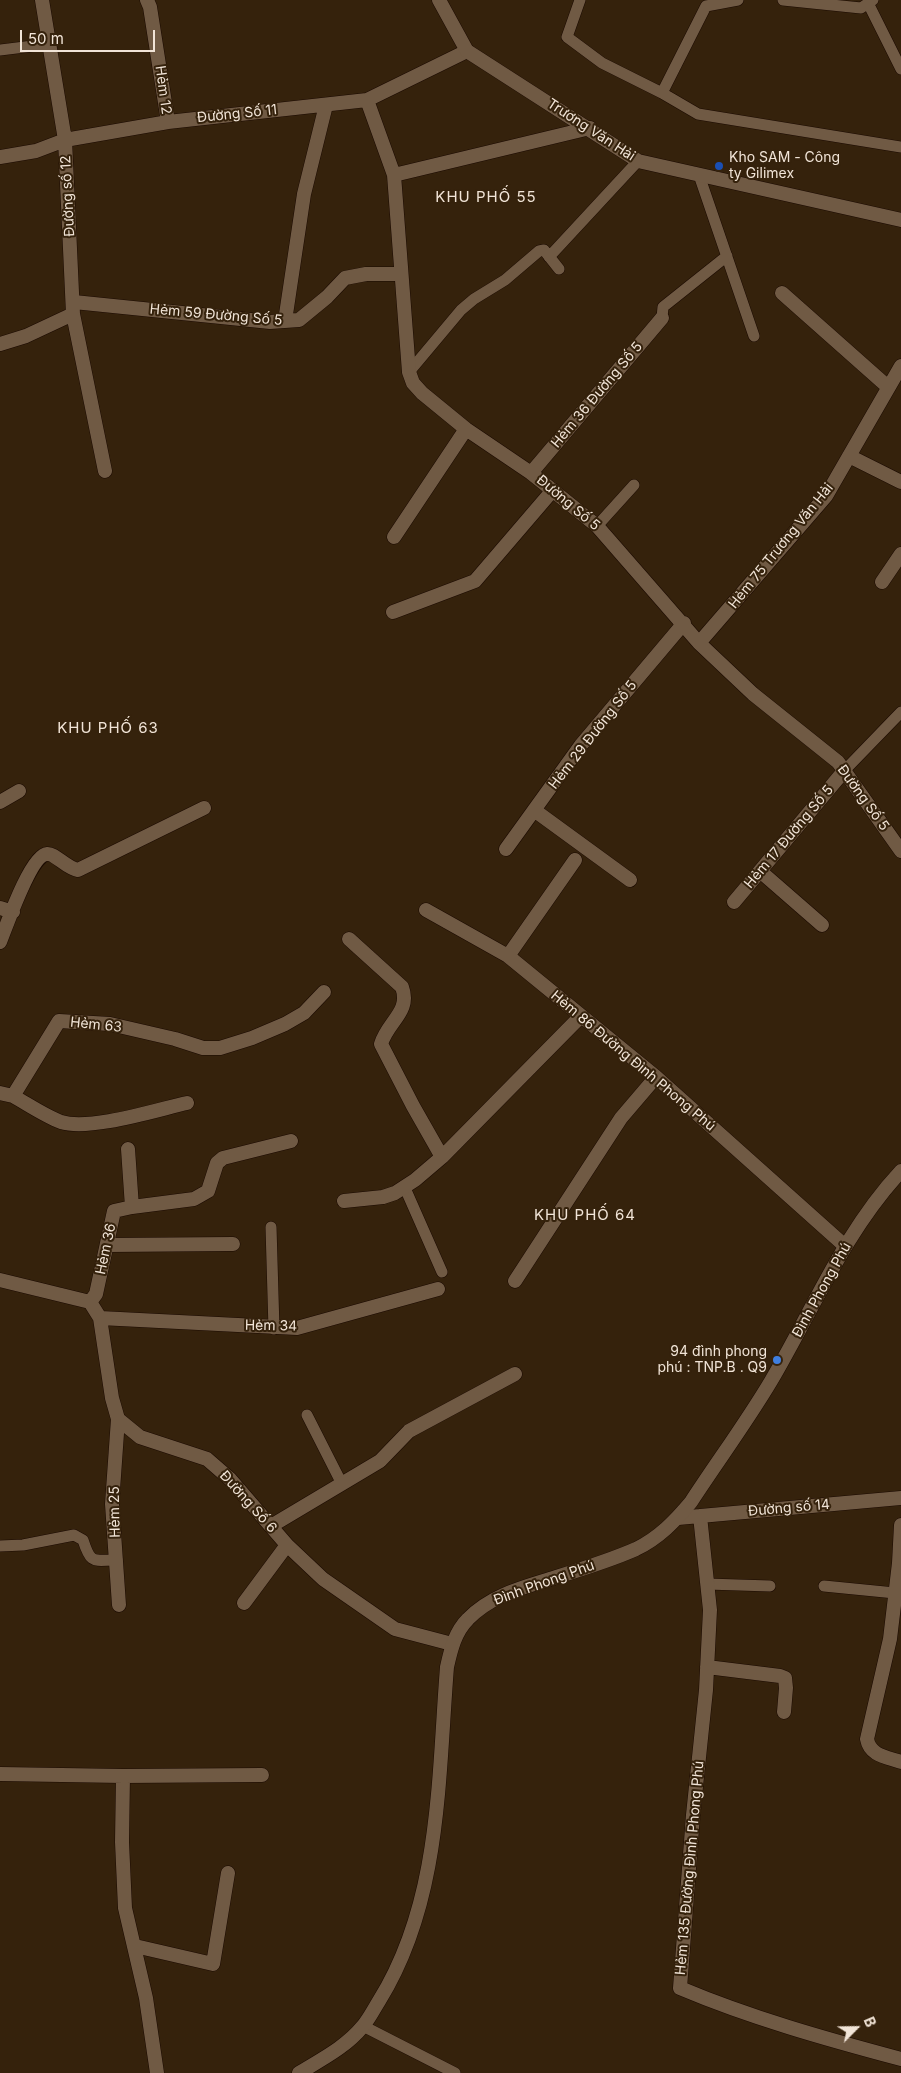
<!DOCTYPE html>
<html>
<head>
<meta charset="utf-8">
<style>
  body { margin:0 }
  #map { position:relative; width:901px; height:2073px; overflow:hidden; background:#35220c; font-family:Inter,sans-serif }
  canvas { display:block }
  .north { position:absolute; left:831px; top:2003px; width:50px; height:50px; -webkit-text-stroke:4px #35220c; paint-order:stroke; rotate:67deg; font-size:14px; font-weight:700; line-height:20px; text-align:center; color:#f1e4d7 }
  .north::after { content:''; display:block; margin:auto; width:18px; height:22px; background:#f1e4d7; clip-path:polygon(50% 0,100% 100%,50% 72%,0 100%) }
  .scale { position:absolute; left:20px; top:30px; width:135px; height:22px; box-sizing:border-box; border:2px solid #f1e4d7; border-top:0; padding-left:6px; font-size:15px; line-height:18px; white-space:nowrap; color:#f1e4d7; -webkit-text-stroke:4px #35220c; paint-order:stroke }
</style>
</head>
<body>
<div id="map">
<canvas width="901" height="2073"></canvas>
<div class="north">B</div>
<div class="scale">50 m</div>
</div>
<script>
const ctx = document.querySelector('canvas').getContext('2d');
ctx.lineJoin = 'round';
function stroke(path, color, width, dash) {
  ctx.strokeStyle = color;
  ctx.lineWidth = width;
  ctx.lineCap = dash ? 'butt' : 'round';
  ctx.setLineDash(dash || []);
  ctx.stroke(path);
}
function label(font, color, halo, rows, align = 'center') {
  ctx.font = font + ' Inter,sans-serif';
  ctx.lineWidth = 4;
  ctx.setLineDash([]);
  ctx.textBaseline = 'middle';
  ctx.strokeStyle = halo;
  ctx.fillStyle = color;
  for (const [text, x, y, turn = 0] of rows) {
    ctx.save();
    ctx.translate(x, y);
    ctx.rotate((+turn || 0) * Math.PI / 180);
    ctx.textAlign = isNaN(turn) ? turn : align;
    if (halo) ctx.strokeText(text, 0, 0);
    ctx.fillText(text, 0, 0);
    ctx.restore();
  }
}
const service = new Path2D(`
  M580,0L567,37L602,63L662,93L698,114L901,147
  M783,0L861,8L873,0
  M868,3L901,69
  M0,50L49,44
  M662,93L706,6L738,0
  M699,175L754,336
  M549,257L638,161
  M662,318L663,307L727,256
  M409,372L461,310L474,299L505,280L539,251L544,250L559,269
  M597,526L634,485
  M844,771L901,712
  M405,1188L442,1272
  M271,1227L274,1329
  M307,1415L342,1484
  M0,1546L23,1545L74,1535L83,1540C91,1565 93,1560 117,1560
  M707,1584L770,1586
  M824,1586L895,1593
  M363,2026L455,2073`);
const minor = new Path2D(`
  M147,0L150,7L168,122
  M367,100L394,175L409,372L413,383L422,393L466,429L531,473L597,526L699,643L753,694L838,762L901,851
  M0,157L36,151L65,140L168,122L367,100L467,51
  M394,175L590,128
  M782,293L888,387
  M74,302L270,322L299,320L327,297L345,278L366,274H401
  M73,314L105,471
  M285,321L304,194L326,105
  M0,344L26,336L73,314L65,140L42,0
  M849,456L901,482
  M531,473L662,318
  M394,537L466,429
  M882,582L901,554
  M393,612L475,581L553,490
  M699,643L826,496L901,366
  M0,802L19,791
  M534,810L630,880
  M506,849L581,745L684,623
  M575,860L508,956L656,1077L845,1246
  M760,871L822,925
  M734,902L844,771
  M0,908L13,912
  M426,910L508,956
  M349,939L402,987C411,1012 388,1021 381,1044L413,1106L442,1157
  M0,942C6,927 31,855 47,854C55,853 66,868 78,870L204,808
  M0,1093L13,1096L59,1021L110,1024L175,1039L203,1048H220L252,1038L285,1024L304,1013L324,992
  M13,1096C29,1105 45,1116 61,1122C90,1131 156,1110 187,1103
  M344,1201L383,1197L395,1193L415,1180L442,1157L581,1016
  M132,1207L194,1199L208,1191L217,1163L223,1158L291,1141
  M108,1245L233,1244
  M0,1280L90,1302L100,1318L112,1398L118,1419L140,1437L207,1459L230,1479L287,1545L323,1579L395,1629L452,1644
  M515,1281L621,1118L656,1077
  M90,1302L96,1294L114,1211L132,1207L128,1149
  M100,1318L297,1328L438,1289
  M118,1419L112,1504L119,1605
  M700,1516L710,1610L706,1690L693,1815L680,1988C751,2018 826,2039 901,2059
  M678,1518L901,1498
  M901,1525L899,1563L890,1639L867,1739C870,1756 887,1757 901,1762
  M271,1526L380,1461L409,1431L515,1374
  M244,1603L287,1545
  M707,1667L780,1676L785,1678L786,1688L784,1712
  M0,1774L123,1776L262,1775
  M123,1776L122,1842L125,1908L146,1998L157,2073
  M135,1946L213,1964L228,1873`);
const tertiary = new Path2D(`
  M439,0L467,51L638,161L901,220
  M299,2073C322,2059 346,2047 363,2026C369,2019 374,2009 379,2001C441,1901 438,1779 447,1667C451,1649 455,1632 468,1619C490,1596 521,1588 550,1579C579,1570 609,1561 636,1549C659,1538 675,1521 691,1502C717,1462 746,1423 771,1381C813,1310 844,1232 901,1171`);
const markers = [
  [719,166,5,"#1a4fb4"],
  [777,1360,5,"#3f7fe0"]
];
const streetNames = [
  ["Hẻm 12",163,90,82],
  ["Đường Số 11",237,114,-6],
  ["Trương Văn Hải",591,130,33],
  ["Đường số 12",68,196,-93],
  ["Hẻm 59 Đường Số 5",216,315,5],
  ["Hẻm 36 Đường Số 5",597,395,-50],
  ["Đường Số 5",568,503,40],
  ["Hẻm 75 Trương Văn Hải",781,546,-51],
  ["Hẻm 29 Đường Số 5",593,735,-52],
  ["Đường Số 5",863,798,54],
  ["Hẻm 17 Đường Số 5",789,837,-50],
  ["Hẻm 63",96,1025,6],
  ["Hẻm 86 Đường Đình Phong Phú",633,1061,40],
  ["Hẻm 36",106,1249,-78],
  ["Đình Phong Phú",822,1290,-61],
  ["Hẻm 34",271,1326,1],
  ["Đường Số 6",248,1502,48],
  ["Đường số 14",789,1508,-5],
  ["Hẻm 25",115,1512,-91],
  ["Đình Phong Phú",544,1583,-20],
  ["Hẻm 135 Đường Đình Phong Phú",690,1868,-85]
];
const poiNames = [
  ["Kho SAM - Công",729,158],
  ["ty Gilimex",729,174],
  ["94 đình phong",767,1352,"right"],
  ["phú : TNP.B . Q9",767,1368,"right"]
];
const neighbourhoodNames = [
  ["KHU PHỐ 55",486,197],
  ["KHU PHỐ 63",108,728],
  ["KHU PHỐ 64",585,1215]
];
stroke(service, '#1b0a00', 12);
stroke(minor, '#1b0a00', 15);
stroke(tertiary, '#1b0a00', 15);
stroke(service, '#705a44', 11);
stroke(minor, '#705a44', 14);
stroke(tertiary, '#705a44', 14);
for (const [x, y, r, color] of markers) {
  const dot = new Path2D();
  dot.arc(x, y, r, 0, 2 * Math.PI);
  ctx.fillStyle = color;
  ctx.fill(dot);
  stroke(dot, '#35220c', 2);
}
label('14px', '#f1e4d7', '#35220c', streetNames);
label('14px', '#f1e4d7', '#35220c', poiNames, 'left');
ctx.letterSpacing = '1px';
label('15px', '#f1e4d7', '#35220c', neighbourhoodNames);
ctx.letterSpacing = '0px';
</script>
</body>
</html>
